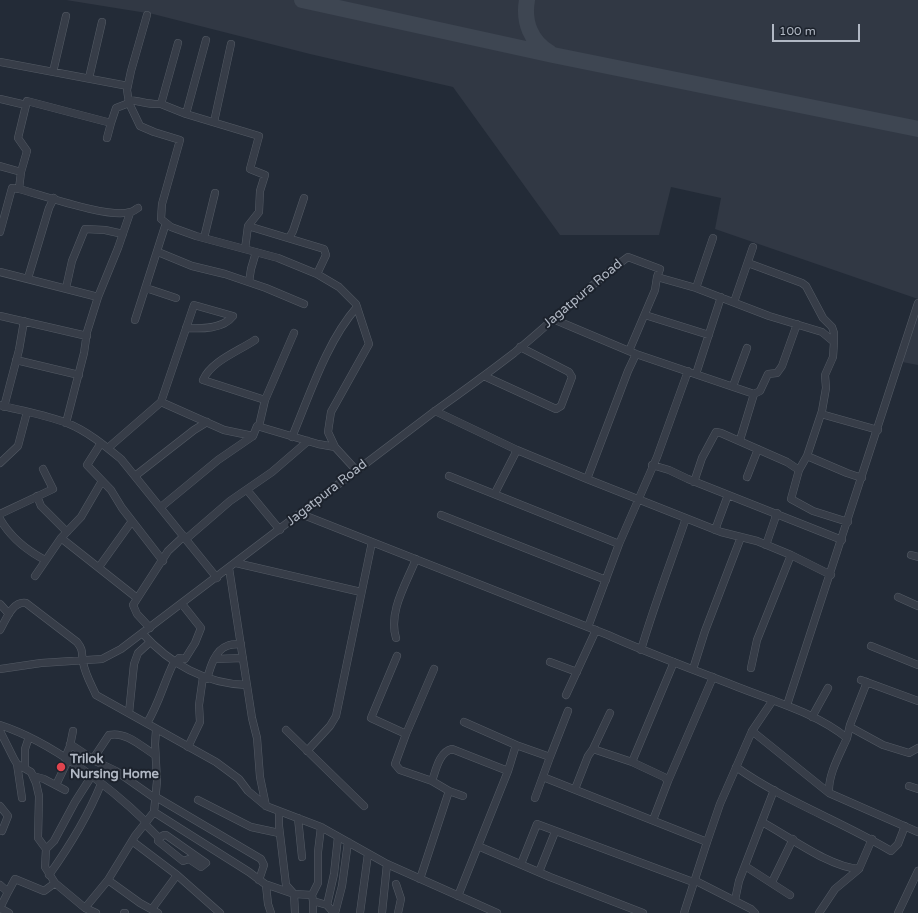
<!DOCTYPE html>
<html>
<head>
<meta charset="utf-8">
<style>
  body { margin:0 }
  #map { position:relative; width:918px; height:913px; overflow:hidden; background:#232b37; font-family:"Varela Round",sans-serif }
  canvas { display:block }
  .scale { position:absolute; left:772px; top:24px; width:88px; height:18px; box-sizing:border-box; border:2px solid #b1b8c4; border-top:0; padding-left:5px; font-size:12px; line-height:14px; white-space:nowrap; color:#b1b8c4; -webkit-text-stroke:3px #1c222c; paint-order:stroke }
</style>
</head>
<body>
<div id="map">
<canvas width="918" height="913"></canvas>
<div class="scale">100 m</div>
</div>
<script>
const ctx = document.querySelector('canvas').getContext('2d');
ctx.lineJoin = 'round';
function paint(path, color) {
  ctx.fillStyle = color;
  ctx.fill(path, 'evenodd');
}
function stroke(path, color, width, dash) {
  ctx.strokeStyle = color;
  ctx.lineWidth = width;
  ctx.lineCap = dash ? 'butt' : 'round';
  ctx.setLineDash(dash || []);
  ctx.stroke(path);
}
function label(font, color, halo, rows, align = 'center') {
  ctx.font = font + ' "Varela Round",sans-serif';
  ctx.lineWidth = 4;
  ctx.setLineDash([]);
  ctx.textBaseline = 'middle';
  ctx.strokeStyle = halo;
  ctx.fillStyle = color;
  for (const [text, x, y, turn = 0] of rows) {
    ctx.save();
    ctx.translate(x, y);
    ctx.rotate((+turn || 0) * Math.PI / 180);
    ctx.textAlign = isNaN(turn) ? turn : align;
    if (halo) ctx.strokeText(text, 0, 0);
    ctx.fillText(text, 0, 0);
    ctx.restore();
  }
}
const airport = new Path2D(`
  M66,0H918V299L715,229L721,198L671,187L659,235H560L453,87L310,54L153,14Z
  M918,312V365L902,362Z`);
const taxiway = new Path2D(`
  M302,0L553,55L918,129
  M527,0C523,22 531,42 550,53`);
const minor = new Path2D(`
  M147,15L131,71L127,90L129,103L140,126L154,132L180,140L162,204L161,219L171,227L196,236L278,258L317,274L339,287L356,304L369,344L331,412L328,432L335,447
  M206,40L186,114L259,136L250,169L265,175L260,191L259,212L248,226L245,249
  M0,62L128,86
  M53,72L66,16
  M89,78L102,22
  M0,99L26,105
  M129,100C140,101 150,105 161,104L178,43
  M161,104L186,114
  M214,122L231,44
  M107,138L111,123
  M0,166L21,172L27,151L18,138L27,101L111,123L116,108L129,103
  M19,189C42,195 110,219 130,212C133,212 136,209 138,208
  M248,226L324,249L326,255L317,274
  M0,232L12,188L19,189L21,172
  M204,238L215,193
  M289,238L293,231L304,198
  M158,252L192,266L225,274L266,288L304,304
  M748,263L802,283L806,286L823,318L832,327L834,333V342
  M0,272L98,297
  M28,278L49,208L54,198
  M249,282L251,269L256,252
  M66,288L72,261L85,229L105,230L123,234
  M146,288L176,298
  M696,288L713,238
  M734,302L753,247
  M645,315L709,335
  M0,316L87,336
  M553,319L636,354L754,394L760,391L768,374L777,373L782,366L797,324
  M135,320L166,223
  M255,340C239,351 211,361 203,380L265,400
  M629,351L655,290L657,277
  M16,360L79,375
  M696,374L721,297
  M484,376L556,409L561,406L572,377L569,372L520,347
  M733,386L747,348
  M161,402L194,305L233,316C223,329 202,329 186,328
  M0,405C22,411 46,415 67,423C87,431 104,445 121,459L217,578
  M4,407L19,350L24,321
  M435,411L517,450L587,479L721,532L757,541L791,555L831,575
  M821,414L878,430
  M66,423L84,353L87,332L98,297L118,248L130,213
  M259,426L265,400L294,333
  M292,437C310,394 327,341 357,307
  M740,440L754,394
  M101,443L87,465L111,490L122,508L163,561
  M108,448L161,402L224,430L253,436L257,426L318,444L335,447L356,470
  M0,463L18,446L27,412
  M652,465L669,470L688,479L842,540
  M799,470L807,456
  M135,476L194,430L207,422
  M449,476L619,544L657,457L688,371
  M747,477L758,449
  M587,479L628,371L636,354
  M102,481L81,517L61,538L137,598
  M694,482L702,458L716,432L721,433L787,462L799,470L791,499L813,511L848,522
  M247,490L280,530
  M495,493L517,450
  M37,496L41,506L67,532
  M161,507L218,460L253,436
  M0,514L53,489L43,469
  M301,514L608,635C652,655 698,671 743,689C779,703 817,714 847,738C840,754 828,774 829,793L918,832
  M441,515L606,580
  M0,519C11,538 26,550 45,560
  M715,530L728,495
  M186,539L230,501L272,472L308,441
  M766,545L777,513
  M911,555L918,557
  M236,563L361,592
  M99,567L132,521
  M229,568L252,718L257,738L260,777L266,806
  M35,576L61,538
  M898,597L918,606
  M0,604L9,614
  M588,627L619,544
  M150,628L137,614L133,605L168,551L184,536
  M0,630C6,620 12,601 26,603L77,642C84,651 81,652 83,662C85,674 91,684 96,695L216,762L239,779L248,791L266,806L321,827L387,864L497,913
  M142,633C170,664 206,684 247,685
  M396,638C388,612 406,584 416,559
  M871,646L918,665
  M641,650C654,605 671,562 686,518
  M397,656L371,718L406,734
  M215,659L243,658
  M550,662L577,672
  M176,663L179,658L185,659L195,643L201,628L182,604
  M751,668L757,640L791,555
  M0,669L41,663L102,659L121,649L435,411C462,392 488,373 514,353C552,322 588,286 628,257L660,269L657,277L696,288L769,316L822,332L834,342L833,357L825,375L826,388L822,411L807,456L847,473L862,478
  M693,669L705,631L741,537
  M207,679C210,668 215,650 227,646C231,644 236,644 241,644
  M861,680L918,701
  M566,695L596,630
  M787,705L918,303
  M129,713L134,664L138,653L150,642
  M812,717L828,688
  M464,722L516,745L508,771L478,846
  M147,723C159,704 164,682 174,662
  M0,725C50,741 109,786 146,822
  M850,727L883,745L909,753L918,748
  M286,730L364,806
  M0,731L14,759L17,764L31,772L36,783L39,796L38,838L46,849L45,867L55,883L85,908L96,913
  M752,731L829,793
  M847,738L850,725L867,682
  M70,744L97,762L116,771L156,799
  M516,745L550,757L535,798
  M188,747L200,722L199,705L203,677
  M593,749L610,713
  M307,751L330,726L336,716L372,542
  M550,757L568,711
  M65,758L70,746L73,731
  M93,759L109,735C126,731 142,747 155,755
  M632,762L674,662
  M17,764L22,798
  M736,767C784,801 841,821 891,851L898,844L905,826
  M25,768V749L29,737
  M33,776L44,779L65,790
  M543,777L707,842L720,804L752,731L773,700
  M432,781C436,770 439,752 452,749L508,771
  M668,781L713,677
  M56,785L68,760
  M909,786L918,789
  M575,789L588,756L593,749L632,762L664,777L668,781L653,820
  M449,791L463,796
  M156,797L261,859L264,865L259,880
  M198,800L251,827L279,833
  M0,806L8,816L2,831
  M154,812L249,872L265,884L294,894L312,895L313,901L327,905L334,913
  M279,812V826L286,885L294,894L295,913
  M298,818L302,857
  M762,822C790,837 829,867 859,869L872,839
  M145,824L159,838L158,841L183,861L189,859L201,867L206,863L166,835H164L159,838
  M132,841L177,875L152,909
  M46,849L54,841L75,802L91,777
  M521,864L537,824L693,882
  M745,866L790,895
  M539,872L555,832
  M49,875C69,847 88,816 101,784
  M177,875L220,913
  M420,879L449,791L432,781L400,770L395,764L406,734L434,669
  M108,880L140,903L158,913
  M694,880L751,909L755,913
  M772,882L793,839
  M396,884L401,899L398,913
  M0,885L8,892L0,908
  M266,885L268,904L271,913
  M8,892L15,879L44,891L55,883
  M312,895L318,883V852L321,827
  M458,896L478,846L550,877L643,913
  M735,900L739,881L774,790
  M327,905L334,874L338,837
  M0,908L9,913
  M85,908L108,880L135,836L154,812L157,781L155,744L156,730
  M124,913H125
  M313,913V901
  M335,913L342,886L348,842
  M360,913L368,854
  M382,913L387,864
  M684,913L707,842
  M819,913L835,889L859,869
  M898,913L918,871`);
const markers = [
  [61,767,5,"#e0444e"]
];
const streetNames = [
  ["Jagatpura Road",583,294,-40],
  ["Jagatpura Road",327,493,-38]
];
const poiNames = [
  ["Trilok",70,760],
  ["Nursing Home",70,775]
];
paint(airport, '#313844');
stroke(taxiway, '#3e4652', 16);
stroke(minor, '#545b65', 8);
stroke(minor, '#373d48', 7);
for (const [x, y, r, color] of markers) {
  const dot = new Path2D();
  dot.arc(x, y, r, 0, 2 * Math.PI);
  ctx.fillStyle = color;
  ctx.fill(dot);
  stroke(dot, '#1c222c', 1.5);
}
label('13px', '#b1b8c4', '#1c222c', streetNames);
label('bold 13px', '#b1b8c4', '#1c222c', poiNames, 'left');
</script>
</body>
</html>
